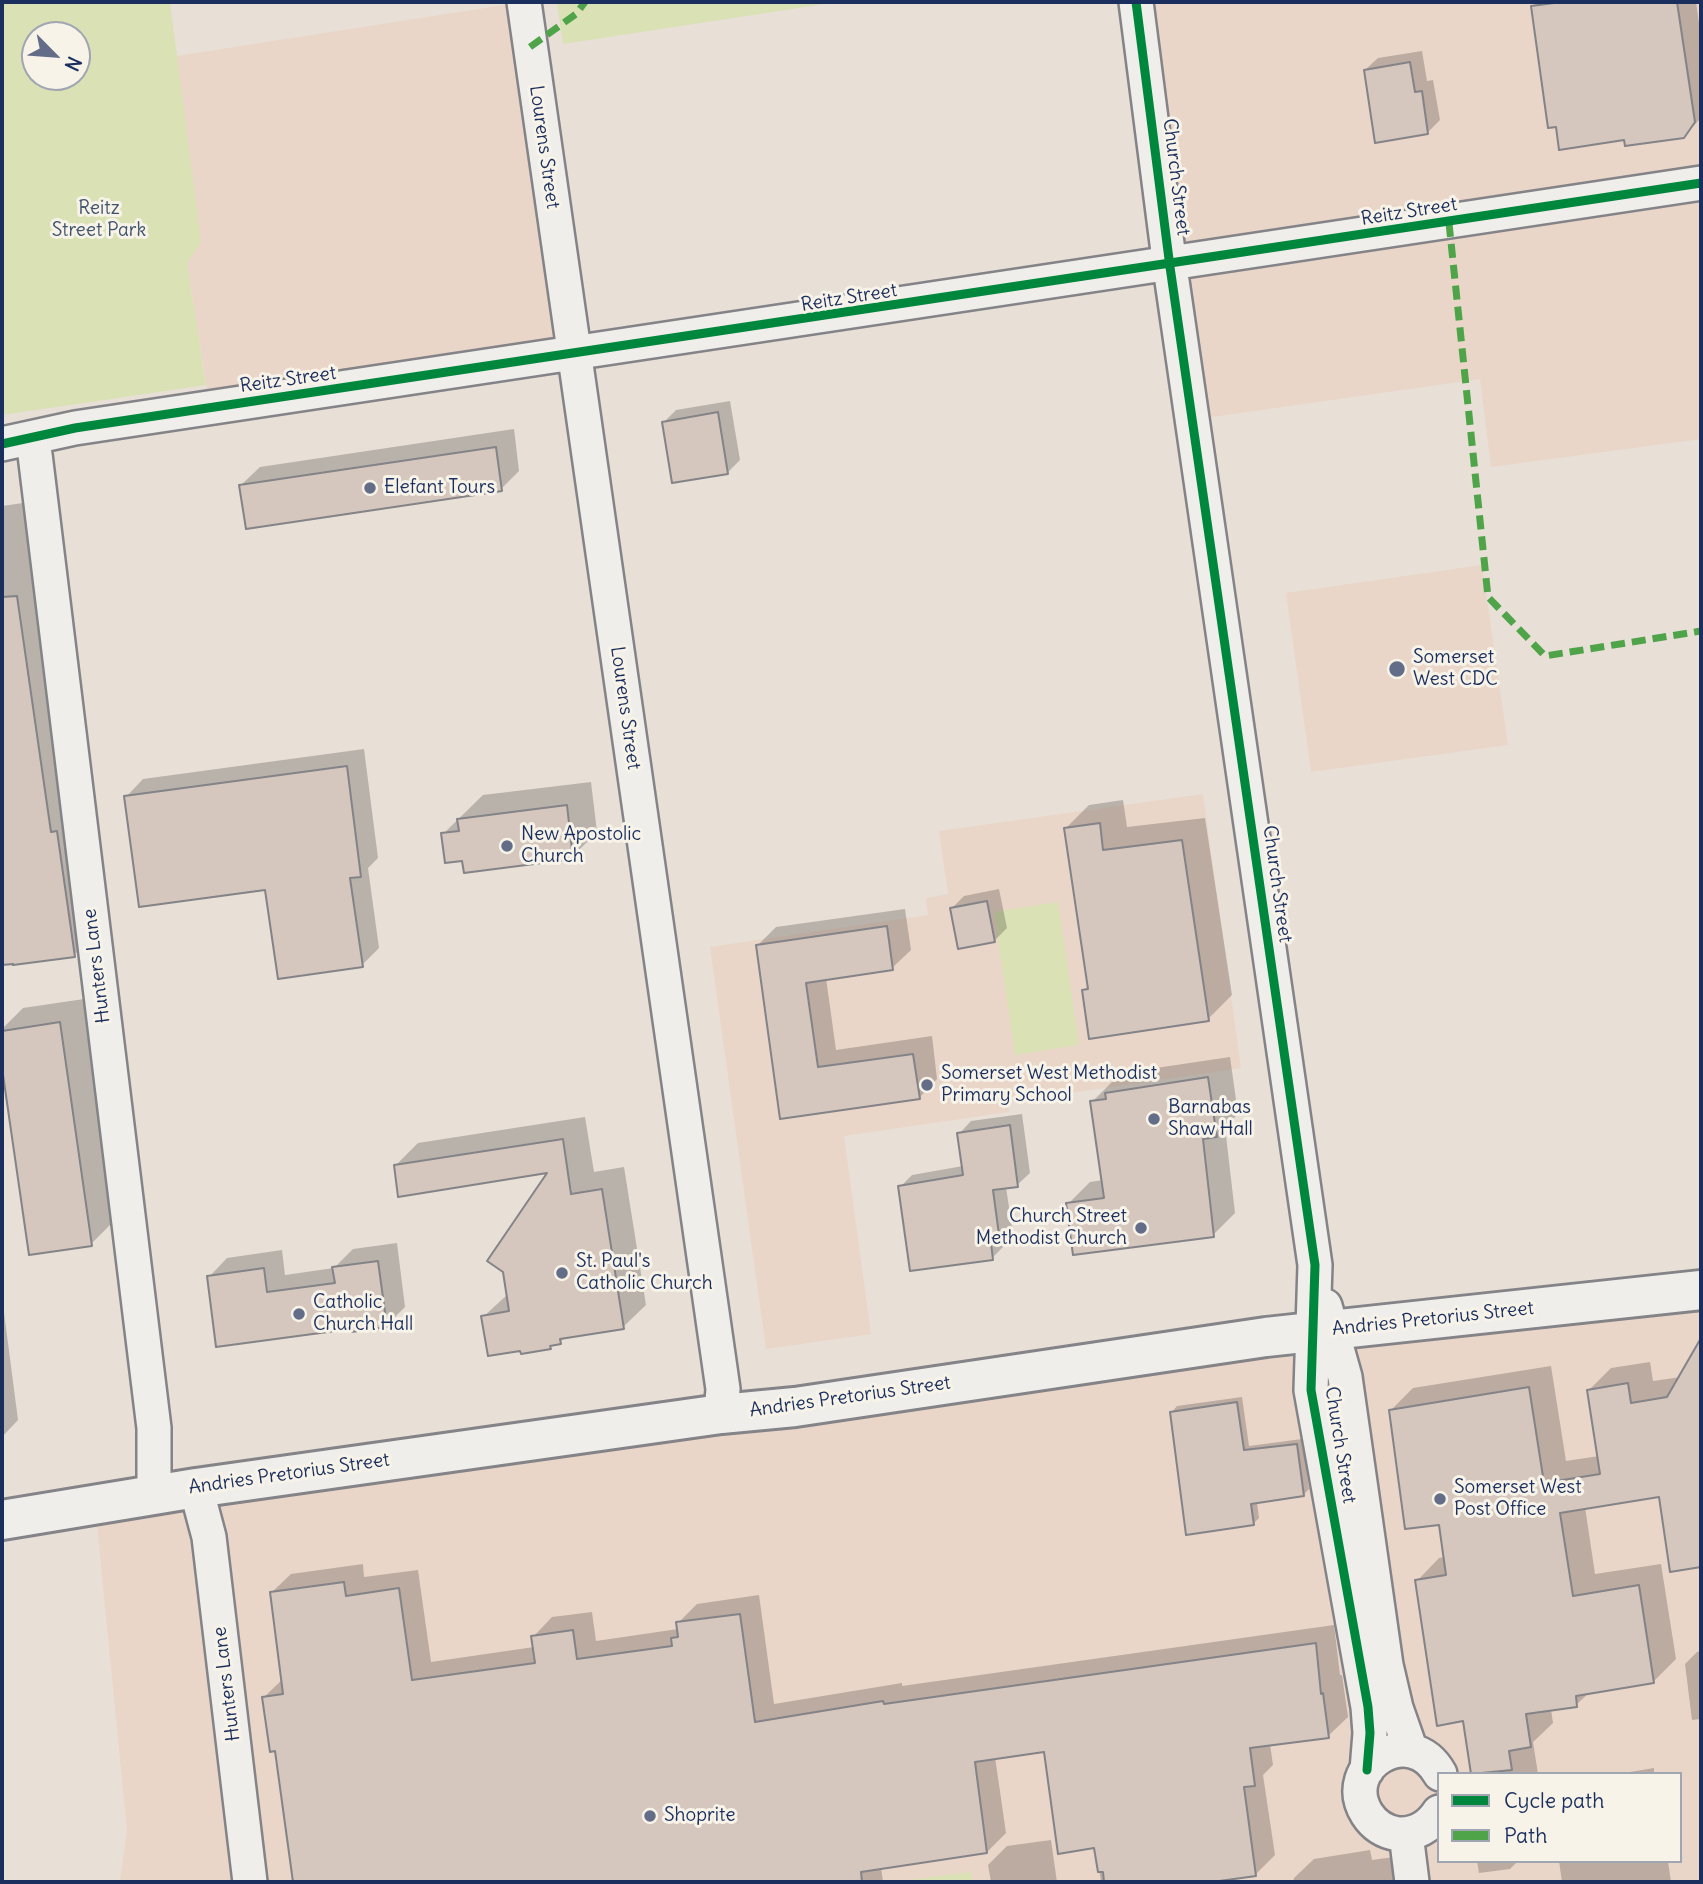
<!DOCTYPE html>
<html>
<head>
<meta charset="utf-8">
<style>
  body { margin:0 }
  #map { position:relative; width:1703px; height:1884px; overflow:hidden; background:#e8dfd6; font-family:Delius,sans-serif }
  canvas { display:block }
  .frame { position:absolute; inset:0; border:4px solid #1b2f5e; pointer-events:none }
  .legend { position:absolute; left:1437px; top:1772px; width:245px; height:91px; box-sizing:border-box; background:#f7f3e8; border:2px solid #9fa5b1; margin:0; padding:9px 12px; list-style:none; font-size:21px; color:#1b2f5e }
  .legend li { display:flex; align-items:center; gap:14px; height:35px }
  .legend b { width:35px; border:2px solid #9fa5b1 }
  .north { position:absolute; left:21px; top:21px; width:70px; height:70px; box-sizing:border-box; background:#f7f3e8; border:2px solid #9fa5b1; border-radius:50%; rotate:115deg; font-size:19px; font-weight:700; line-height:28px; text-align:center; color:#1b2f5e }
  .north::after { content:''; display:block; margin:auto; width:24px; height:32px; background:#636d88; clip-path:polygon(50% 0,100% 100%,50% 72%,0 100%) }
</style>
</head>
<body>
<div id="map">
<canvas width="1703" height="1884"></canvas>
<div class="frame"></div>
<ul class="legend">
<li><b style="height:9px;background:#00873e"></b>Cycle path</li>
<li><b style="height:9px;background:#4fa44a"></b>Path</li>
</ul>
<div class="north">N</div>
</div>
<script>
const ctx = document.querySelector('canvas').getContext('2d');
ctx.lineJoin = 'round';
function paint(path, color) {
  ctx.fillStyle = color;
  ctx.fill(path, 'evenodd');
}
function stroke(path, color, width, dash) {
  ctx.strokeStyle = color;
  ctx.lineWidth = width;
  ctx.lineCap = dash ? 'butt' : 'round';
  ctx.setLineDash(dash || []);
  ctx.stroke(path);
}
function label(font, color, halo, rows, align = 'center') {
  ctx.font = font + ' Delius,sans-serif';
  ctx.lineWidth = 6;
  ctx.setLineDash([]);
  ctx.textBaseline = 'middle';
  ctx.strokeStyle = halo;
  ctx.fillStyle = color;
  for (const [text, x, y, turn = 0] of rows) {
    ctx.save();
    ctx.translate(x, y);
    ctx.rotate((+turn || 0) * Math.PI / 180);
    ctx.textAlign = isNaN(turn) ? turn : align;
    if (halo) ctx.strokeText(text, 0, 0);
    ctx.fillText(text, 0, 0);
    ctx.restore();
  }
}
const built = new Path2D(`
  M523,2L575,357L210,408L187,263L177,56Z
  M1137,2H1701V439L1491,467L1480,379L1191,420Z
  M1482,565L1508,745L1311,772L1286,593Z
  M1203,794L1241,1068L1008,1102L1009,1112L844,1136L871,1334L766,1349L710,947L928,915L926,898L948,894L939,831Z
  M1701,1292V1882H120L127,1830L95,1505ZM1439,1774H1680V1861H1439Z`);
const green = new Path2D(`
  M2,2H170L201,242L187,263L206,385L2,415ZM35,35H77V77H35Z
  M557,2H838L563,44Z
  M1058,902L1079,1045L1015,1055L994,912Z
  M971,1872L973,1882H894Z`);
const shadow = new Path2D(`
  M1538,2H1696L1701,37V118L1684,136L1625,138L1532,7Z
  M1422,51L1427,81L1433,80L1440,120L1428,132L1365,70L1378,58Z
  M730,401L740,460L728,472L664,422L676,410Z
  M514,429L519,471L501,489L241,485L260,467Z
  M30,502L98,931L74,955L2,964V506Z
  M364,749L378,858L368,868L379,948L362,965L267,888L126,797L143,779Z
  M591,782L597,832L572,857L464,859L443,834L483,795Z
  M1123,800L1127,827L1205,818L1232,995L1208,1019L1084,990L1090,985L1066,828L1089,805Z
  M999,889L1007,928L994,941L952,908L964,896Z
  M905,909L911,950L892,968L826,978L836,1050L932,1036L937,1079L919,1098L781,1117L758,945L776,927Z
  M84,999L116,1219L91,1244L31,1253L2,1056V1029L23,1008Z
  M1230,1057L1238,1114L1225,1127L1235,1213L1213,1235L1068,1204L1090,1182L1103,1180L1092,1102L1114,1080L1121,1079L1129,1072Z
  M1022,1114L1030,1173L1017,1185L1006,1187L1012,1228L1003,1236L1004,1246L992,1258L900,1187L912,1175L963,1166L959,1134L971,1121Z
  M585,1117L594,1172L624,1167L646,1305L623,1327L566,1337L560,1342L553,1344L550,1347L483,1317L508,1294L551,1171L395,1166L418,1143Z
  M397,1243L405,1307L387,1325L209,1277L227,1258L282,1250L285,1275L334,1268L353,1249Z
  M2,1297L18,1420L2,1437Z
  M1701,1343V1565L1672,1570L1661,1495L1585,1507L1595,1574L1661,1564L1676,1659L1653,1682L1590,1692L1576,1705L1551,1709L1553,1723L1533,1742L1538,1774H1473L1464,1719L1417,1581L1439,1558L1445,1557L1440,1523L1391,1410L1413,1388L1551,1366L1566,1461L1599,1456L1589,1390L1611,1368L1650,1362L1653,1381L1681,1377Z
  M1242,1397L1249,1446L1302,1439L1309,1489L1303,1495L1257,1502L1259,1518L1253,1524L1172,1412L1177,1406Z
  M363,1564L364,1577L418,1570L431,1662L534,1647L533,1637L552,1617L592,1612L596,1641L678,1629V1623L697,1604L759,1595L774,1704L902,1683V1686L1334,1625L1340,1675H1342L1348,1717L1328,1736L1270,1744L1273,1765L1263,1775L1275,1855L1256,1874L1199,1882H1101L1096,1846L1046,1750L995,1757L1006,1833L987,1852L881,1867L883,1882H295L277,1749L264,1697L283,1679L271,1593L291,1574Z
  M1701,1651V1719L1692,1720L1685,1664L1697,1652Z
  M1654,1768V1774H1618Z
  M1051,1840L1057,1882H991L988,1865L1007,1846Z
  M1370,1850L1372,1860L1408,1855L1411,1882H1293L1294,1878L1314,1859Z
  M1477,1861H1518L1510,1869L1479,1873Z
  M1559,1861H1668L1671,1882H1562Z`);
const building = new Path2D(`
  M1562,2H1677L1695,122L1684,138L1625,146L1624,140L1559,150L1556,127L1548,128L1531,6Z
  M1410,62L1415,92L1422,91L1428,134L1375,143L1364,70Z
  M718,412L728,474L672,483L662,422Z
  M496,447L502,491L246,529L239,485Z
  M17,596L51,832L57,831L75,957L13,965V964L2,965V597Z
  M347,766L361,877L350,878L363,967L278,979L265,890L139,907L124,796Z
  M567,805L573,859L464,873L462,861L445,863L441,833L459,831L457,819Z
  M1100,823L1103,850L1182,840L1209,1021L1089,1039L1082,990L1088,989L1064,828Z
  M987,901L995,942L958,949L950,908Z
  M887,926L893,970L806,983L818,1067L913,1054L920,1099L780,1119L756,945Z
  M60,1022L92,1246L29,1255L2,1068V1031Z
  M1208,1077L1217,1137L1203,1139L1214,1237L1073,1255L1066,1203L1104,1198L1090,1101L1106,1099L1105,1093Z
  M1010,1125L1018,1187L993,1190L1000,1242L991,1243L993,1260L910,1271L898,1186L963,1175L957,1133Z
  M563,1139L571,1194L602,1189L624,1329L560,1339L561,1344L550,1346L551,1349L521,1354L520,1351L488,1356L481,1316L509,1311L503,1272L487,1261L547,1173L398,1197L394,1165Z
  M378,1261L387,1327L351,1332L350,1329L216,1347L207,1276L264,1268L267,1292L335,1283L332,1267Z
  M1701,1338V1567L1670,1572L1659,1497L1560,1513L1573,1596L1639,1585L1654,1683L1576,1696L1577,1707L1526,1714L1531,1747L1509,1751L1512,1770L1471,1774L1463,1721L1437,1726L1415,1580L1446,1575L1439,1525L1405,1529L1389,1410L1529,1387L1544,1483L1600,1474L1587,1390L1628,1383L1631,1403L1667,1397Z
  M1237,1402L1244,1450L1297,1444L1304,1496L1251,1504L1254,1525L1186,1535L1170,1412Z
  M344,1582L346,1596L399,1588L412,1680L535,1663L531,1636L573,1630L577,1659L672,1646L671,1638L678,1637L676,1622L740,1614L755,1722L883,1701L884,1704L1316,1643L1321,1694L1323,1693L1329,1738L1250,1748L1255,1786L1244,1787L1256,1876L1212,1882H1104L1103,1872H1098L1094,1848L1058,1854L1044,1752L975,1762L987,1853L861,1872L862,1882H293L275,1751L270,1752L262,1697L283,1694L270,1592Z`);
const minor = new Path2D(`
  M524,2L723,1389L721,1414
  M1136,2L1170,267L1315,1265L1311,1390L1368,1707L1370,1733L1367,1770
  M33,438L154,1428V1494
  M2,444L75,428C618,351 1160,269 1701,183
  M1325,1306L1345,1377L1386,1665L1396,1708L1411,1751
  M196,1488L209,1537L250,1882
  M1439,1812C1430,1826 1416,1835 1398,1834C1385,1832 1374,1825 1367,1814C1337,1766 1411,1721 1440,1774
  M1406,1834L1412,1882`);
const tertiary = new Path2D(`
  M2,1520L196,1488L721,1414L795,1407L1266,1337L1701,1290`);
const quiet = new Path2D(`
  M530,47L576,14L585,2
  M1449,223L1488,597L1545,656L1701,631`);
const cycleway = new Path2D(`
  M1136,2L1170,267L1315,1265L1311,1390L1368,1707L1370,1733L1367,1770
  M2,444L75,428C618,351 1160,269 1701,183`);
const markers = [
  [370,488,7,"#636d88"],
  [1397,669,9,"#636d88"],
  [507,846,7,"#636d88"],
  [927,1085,7,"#636d88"],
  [1154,1119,7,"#636d88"],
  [1141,1228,7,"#636d88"],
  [562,1273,7,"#636d88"],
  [299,1314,7,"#636d88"],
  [1440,1499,7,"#636d88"],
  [650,1816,7,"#636d88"]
];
const streetNames = [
  ["Lourens Street",544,147,82],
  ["Church Street",1176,177,83],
  ["Reitz Street",1409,212,-9],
  ["Reitz Street",849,298,-9],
  ["Reitz Street",288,380,-8],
  ["Lourens Street",625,708,82],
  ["Church Street",1277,884,82],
  ["Hunters Lane",97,966,-97],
  ["Andries Pretorius Street",1433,1319,-6],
  ["Andries Pretorius Street",850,1397,-8],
  ["Church Street",1340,1445,81],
  ["Andries Pretorius Street",289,1474,-8],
  ["Hunters Lane",227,1684,-97]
];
const parkNames = [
  ["Reitz",99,209],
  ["Street Park",99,231]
];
const poiNames = [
  ["Elefant Tours",384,488],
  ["Somerset",1413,658],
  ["West CDC",1413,680],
  ["New Apostolic",521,835],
  ["Church",521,857],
  ["Somerset West Methodist",941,1074],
  ["Primary School",941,1096],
  ["Barnabas",1168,1108],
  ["Shaw Hall",1168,1130],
  ["Church Street",1127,1217,"right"],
  ["Methodist Church",1127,1239,"right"],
  ["St. Paul's",576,1262],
  ["Catholic Church",576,1284],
  ["Catholic",313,1303],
  ["Church Hall",313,1325],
  ["Somerset West",1454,1488],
  ["Post Office",1454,1510],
  ["Shoprite",664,1816]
];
paint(built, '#ead6c8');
paint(green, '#dae1b4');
paint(shadow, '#0003');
paint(building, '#d5c7be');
stroke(building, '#838388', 2);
stroke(minor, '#838388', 38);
stroke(tertiary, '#838388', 44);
stroke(minor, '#f0eeea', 33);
stroke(tertiary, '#f0eeea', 38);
stroke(quiet, '#4fa44a', 7, [14, 7]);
stroke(cycleway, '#00873e', 9);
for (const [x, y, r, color] of markers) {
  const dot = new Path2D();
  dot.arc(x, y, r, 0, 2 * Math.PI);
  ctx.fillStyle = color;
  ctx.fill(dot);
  stroke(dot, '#f7f3e8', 2.5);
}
label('19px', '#1b2f5e', '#f7f3e8', streetNames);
label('19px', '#3f536a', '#f7f3e8', parkNames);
label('19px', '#1b2f5e', '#f7f3e8', poiNames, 'left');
</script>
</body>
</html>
